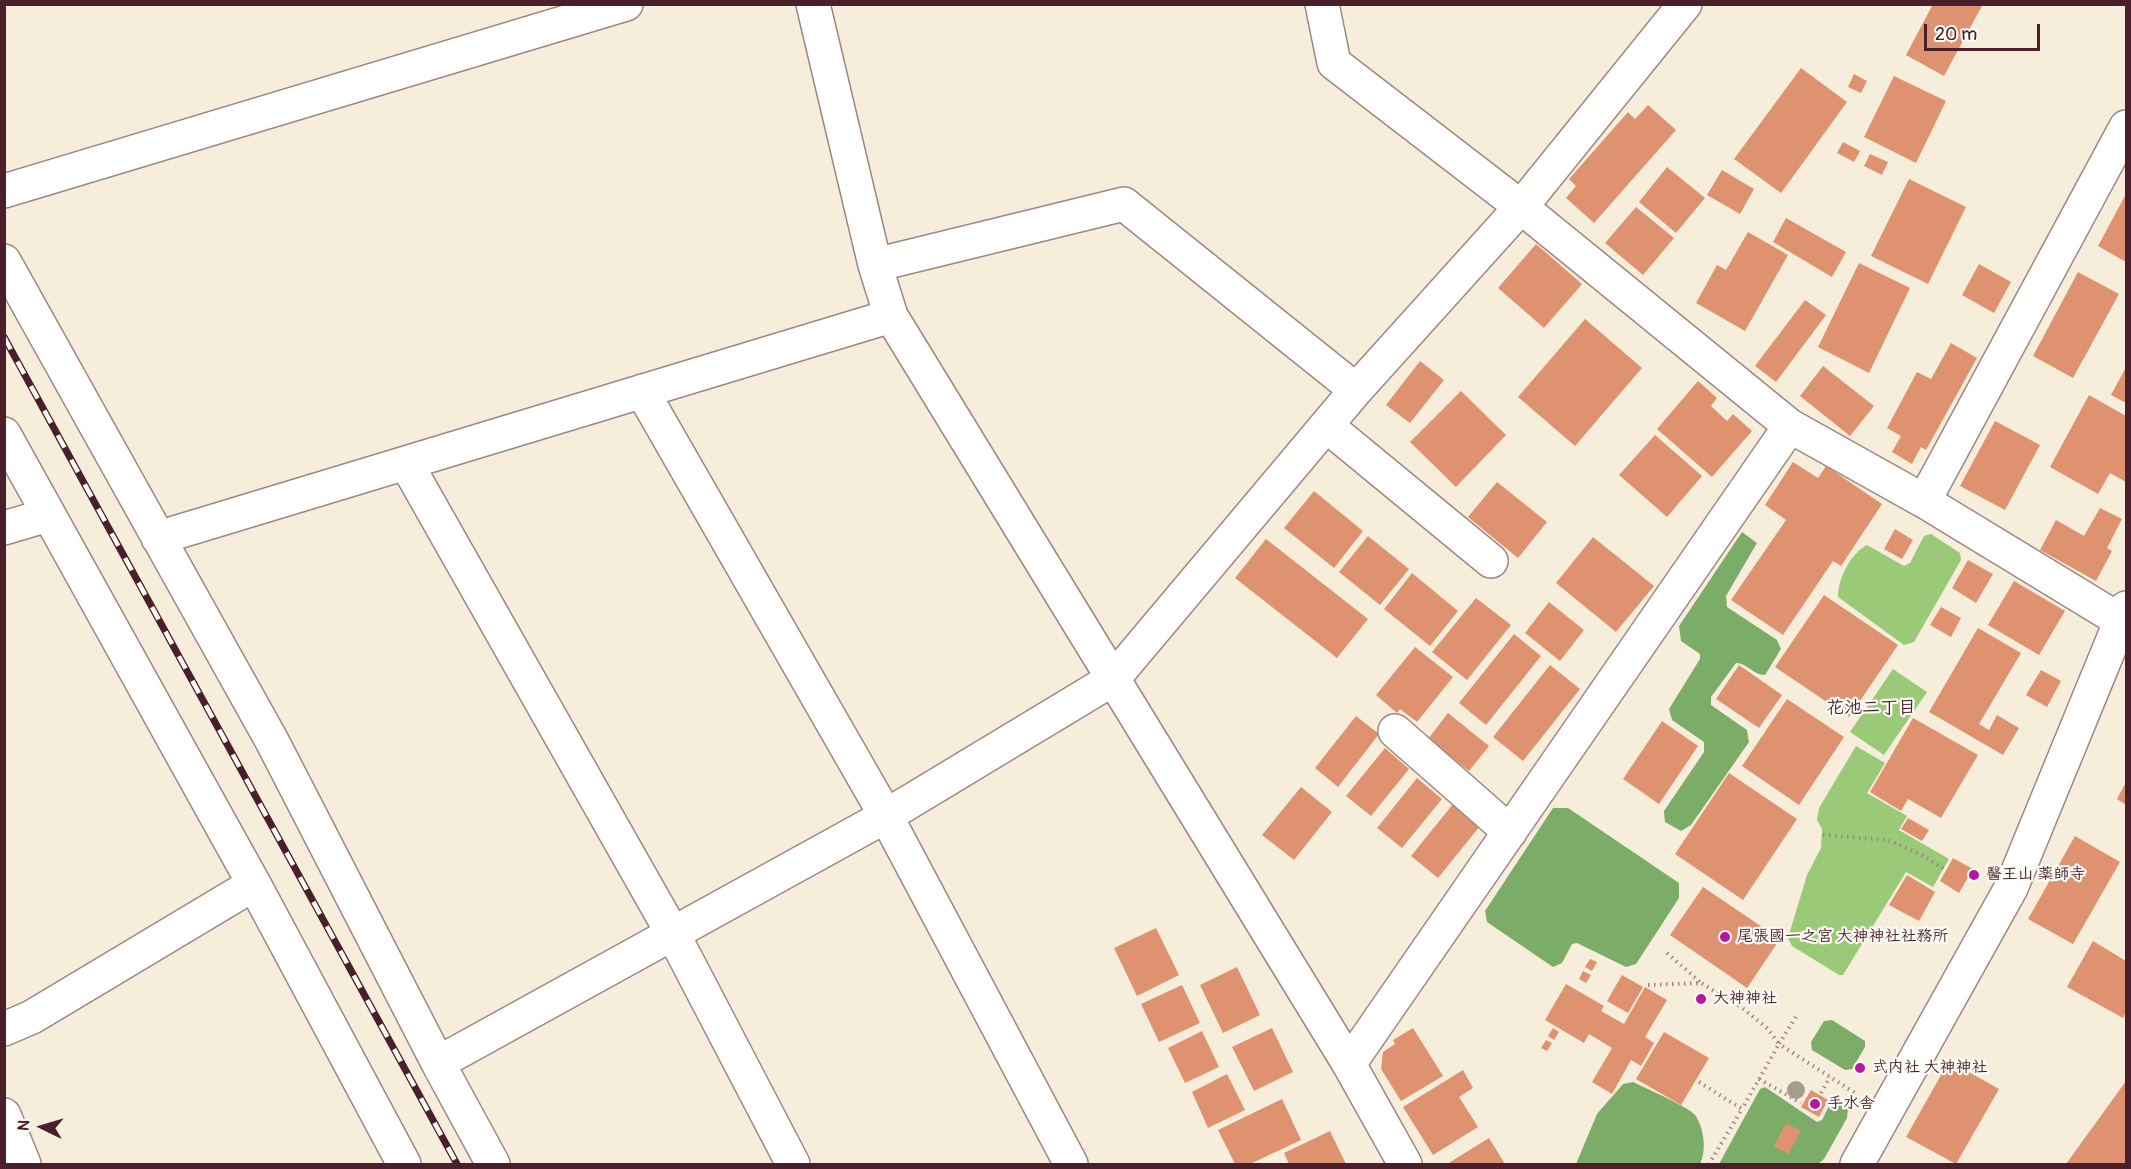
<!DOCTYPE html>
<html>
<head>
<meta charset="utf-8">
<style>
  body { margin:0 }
  #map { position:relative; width:2131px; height:1169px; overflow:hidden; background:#f7eddb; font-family:Pangolin,sans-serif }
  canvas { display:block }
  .frame { position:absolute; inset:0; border:6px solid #4a1f2b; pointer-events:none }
  .north { position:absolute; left:12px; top:1097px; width:60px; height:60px; -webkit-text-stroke:4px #fdfcf7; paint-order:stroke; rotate:275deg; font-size:16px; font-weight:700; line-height:24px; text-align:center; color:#4a1f2b }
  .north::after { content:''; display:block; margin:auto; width:21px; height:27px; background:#4a1f2b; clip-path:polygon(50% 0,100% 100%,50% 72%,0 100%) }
  .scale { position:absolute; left:1924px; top:24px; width:116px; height:27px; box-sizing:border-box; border:3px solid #4a1f2b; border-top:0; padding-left:8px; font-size:18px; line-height:21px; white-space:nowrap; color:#4a1f2b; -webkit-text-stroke:4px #fdfcf7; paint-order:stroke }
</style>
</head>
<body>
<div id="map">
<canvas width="2131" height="1169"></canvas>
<div class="frame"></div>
<div class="north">N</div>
<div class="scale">20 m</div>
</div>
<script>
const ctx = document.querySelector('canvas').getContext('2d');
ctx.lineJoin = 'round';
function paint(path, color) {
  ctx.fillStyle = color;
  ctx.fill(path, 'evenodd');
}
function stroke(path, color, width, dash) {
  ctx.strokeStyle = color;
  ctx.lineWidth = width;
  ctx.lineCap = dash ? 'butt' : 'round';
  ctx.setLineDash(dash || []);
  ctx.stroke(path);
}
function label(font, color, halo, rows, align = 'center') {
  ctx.font = font + ' Pangolin,"Klee One",sans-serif';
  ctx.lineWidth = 4.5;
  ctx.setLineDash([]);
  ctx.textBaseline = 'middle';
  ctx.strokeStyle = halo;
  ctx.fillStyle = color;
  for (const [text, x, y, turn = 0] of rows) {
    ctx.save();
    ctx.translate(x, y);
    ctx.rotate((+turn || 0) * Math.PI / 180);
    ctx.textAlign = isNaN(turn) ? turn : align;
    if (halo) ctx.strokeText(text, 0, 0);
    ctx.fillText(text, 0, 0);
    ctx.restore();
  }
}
const green = new Path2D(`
  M1931,534L1960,553L1961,560L1914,642L1904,645L1838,597C1838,579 1850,554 1867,545L1904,566L1910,563L1924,536Z
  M1893,669L1927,692L1884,755L1850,732Z
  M1856,746L1885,763L1867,793L1907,816L1899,830L1949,859L1933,887L1906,872L1843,975H1839L1792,946L1788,938L1807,875L1821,848L1822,829L1817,820L1819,808Z`);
const forest = new Path2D(`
  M1742,532L1757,543L1726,596L1727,607L1777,640L1781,649L1765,675C1753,675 1747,663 1736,663L1711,697V705L1747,730L1749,742L1691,825L1681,831L1665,822L1664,811L1704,752V742L1672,720L1669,709L1700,659V654L1681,641L1679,626Z
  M1553,808H1568L1679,883V898L1636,964L1626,967L1577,943L1572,944L1562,963L1553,967L1487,922L1485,911Z
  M1832,1020L1865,1041V1047L1852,1069L1845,1070L1812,1050L1811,1042L1824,1021Z
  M1633,1082C1645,1088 1689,1107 1695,1115C1704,1128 1707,1150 1700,1164H1576L1597,1114L1623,1084Z
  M1765,1087L1817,1122L1822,1120L1831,1102L1836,1103L1848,1109L1847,1118L1824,1159L1818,1164H1719L1760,1089Z`);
const building = new Path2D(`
  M1933,4H1983L1944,76L1906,55Z
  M1801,68L1847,102L1781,193L1734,159Z
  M1854,74L1867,81L1861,93L1848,87Z
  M1894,76L1946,101L1916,163L1864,137Z
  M1648,105L1676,130L1594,223L1566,198L1576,186L1569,179L1628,112L1635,119Z
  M1843,142L1860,151L1854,162L1837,153Z
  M1870,154L1888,162L1882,175L1864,166Z
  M1667,167L1705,198L1676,233L1639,202Z
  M1722,170L1754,189L1740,214L1707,195Z
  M1909,179L1966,207L1928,284L1871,256Z
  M2126,194V262L2098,246Z
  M1636,207L1674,238L1643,275L1605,243Z
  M1786,218L1846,252L1832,277L1773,242Z
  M1748,232L1788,255L1745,331L1696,303L1717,265L1726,270Z
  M1536,244L1582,284L1544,328L1498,288Z
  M1859,263L1910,288L1869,373L1818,347Z
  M1979,264L2011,282L1994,313L1962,295Z
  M2078,272L2119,294L2073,378L2033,356Z
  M1805,300L1826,315L1776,382L1755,366Z
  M1585,319L1642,368L1575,446L1518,397Z
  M1951,343L1977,358L1926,450L1921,447L1912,464L1892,452L1901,436L1887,428L1917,372L1931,379Z
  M1420,361L1444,380L1410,423L1386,405Z
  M1823,366L1874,406L1850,436L1800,396Z
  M2126,367V403L2111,395Z
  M1698,381L1717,398L1711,406L1727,421L1733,414L1752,431L1712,477L1657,429Z
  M1461,391L1506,435L1456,487L1410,442Z
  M2089,395L2126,416V482L2110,473L2098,494L2050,467Z
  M1995,421L2040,445L2005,510L1960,486Z
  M1655,435L1702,476L1667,517L1619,475Z
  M1793,462L1818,478L1826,466L1882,504L1841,566L1833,561L1783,635L1731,600L1786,520L1765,505Z
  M1497,482L1547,522L1518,558L1468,517Z
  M1314,491L1363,531L1334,568L1284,528Z
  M2100,508L2122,519L2107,548L2112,551L2096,581L2040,550L2056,520L2084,536Z
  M1895,529L1913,540L1902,559L1884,549Z
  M1368,536L1409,569L1380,605L1339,572Z
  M1593,537L1654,586L1616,632L1556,583Z
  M1266,539L1368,619L1337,658L1235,578Z
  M1968,560L1993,574L1976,603L1952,588Z
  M1412,573L1458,611L1430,646L1384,609Z
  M2014,581L2065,611L2039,655L1988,625Z
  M1824,595L1898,645L1849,717L1775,667Z
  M1476,598L1511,625L1467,680L1432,652Z
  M1549,602L1584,630L1560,661L1525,633Z
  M1941,607L1961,618L1951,637L1930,625Z
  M1978,628L2021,653L1979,724L1989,730L1997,715L2019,728L2003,755L1929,712Z
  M1514,634L1541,656L1486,725L1459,703Z
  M1415,647L1453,677L1417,722L1400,709L1397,713L1376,695Z
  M1550,665L1580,689L1523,761L1493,737Z
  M1739,665L1782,695L1759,728L1716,699Z
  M2041,670L2061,681L2047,707L2026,695Z
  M1787,699L1844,737L1799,805L1742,766Z
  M1448,713L1489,746L1469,771L1428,739Z
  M1356,716L1379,734L1338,787L1315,768Z
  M1913,718L1978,755L1941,818L1908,799L1901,811L1870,792Z
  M1662,721L1698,746L1659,804L1623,779Z
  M1385,748L1409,769L1371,816L1346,796Z
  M1729,773L1797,819L1743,900L1675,854Z
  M1417,778L1442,799L1402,848L1377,828Z
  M2126,782V805L2117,799Z
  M1301,787L1332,812L1294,860L1262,835Z
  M1453,804L1480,826L1438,878L1411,856Z
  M1908,818L1929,830L1922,841L1901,829Z
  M2075,836L2120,862L2073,944L2028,919Z
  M1953,858L1973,869L1959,893L1940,881Z
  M1907,875L1935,892L1919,921L1889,905Z
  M1703,887L1780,939L1747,988L1670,935Z
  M1156,928L1179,975L1137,996L1114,948Z
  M2093,941L2126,961V1012L2123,1018L2067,987Z
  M1590,959L1597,962L1592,971L1585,967Z
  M1237,967L1260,1015L1223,1033L1200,985Z
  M1583,971L1591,975L1586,983L1579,979Z
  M1622,975L1643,987L1628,1013L1607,1001Z
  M1566,984L1604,1006L1601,1011L1624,1024L1645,987L1667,1000L1645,1037L1654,1043L1641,1066L1631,1060L1612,1094L1592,1082L1612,1048L1589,1034L1584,1043L1545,1020Z
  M1182,985L1200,1023L1159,1042L1141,1004Z
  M1272,1028L1293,1072L1254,1091L1232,1047Z
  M1413,1028L1443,1076L1401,1101L1381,1069L1383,1052L1395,1044L1393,1040Z
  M1553,1028L1559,1032L1554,1040L1548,1036Z
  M1202,1031L1219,1067L1185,1083L1168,1048Z
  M1664,1032L1709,1058L1681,1105L1636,1079Z
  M1546,1040L1552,1043L1547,1051L1541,1048Z
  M1949,1061L1999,1089L1956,1164L1906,1137Z
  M1463,1070L1473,1088L1459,1097L1478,1127L1433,1155L1403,1107Z
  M1227,1074L1245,1110L1208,1128L1192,1092Z
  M2126,1081V1164H2066Z
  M1811,1090L1828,1100L1819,1117L1801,1107Z
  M1282,1099L1301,1140L1250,1164H1235L1218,1130Z
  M1786,1123L1801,1131L1788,1154L1774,1146Z
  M1330,1131L1346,1164H1289L1284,1153Z
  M1489,1138L1505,1164H1447Z`);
const path = new Path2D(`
  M1823,835L1888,840L1920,854L1946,870
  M1667,953L1700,982
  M1648,985L1701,983L1741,1007L1768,1029L1779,1044L1742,1109
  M1796,1017L1779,1044L1855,1093
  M1759,1079L1801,1103
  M1699,1082L1742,1109L1709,1164
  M1821,1093L1830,1077`);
const minor = new Path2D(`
  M813,4L875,265L891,316L1349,1064L1405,1164
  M1322,4L1334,63L1521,207L1790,426L1924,501L2126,624
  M4,261L272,741L438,1063L493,1164
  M875,265L1124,204L1356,390
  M642,391L886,816L1071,1164
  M1327,426L1491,561
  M4,434L254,884L404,1164
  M406,463L673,934L793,1164
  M1924,501L2126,127
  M4,528L48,515
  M158,538L891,316
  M1395,731L1510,832
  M4,1029L32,1017L254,884
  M438,1063L886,816L1113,679L1356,390L1521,207L1685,4
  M1349,1064L1790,426
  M4,1115L24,1164
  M1857,1164L2011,888L2126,608`);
const tertiary = new Path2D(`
  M4,191L626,4`);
const rail = new Path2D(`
  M4,337L457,1164`);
const trees = [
  [1796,1090]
];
const markers = [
  [1974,875,6,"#b5179e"],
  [1725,937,6,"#b5179e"],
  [1701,999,6,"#b5179e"],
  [1860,1068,6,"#b5179e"],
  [1815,1104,6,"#b5179e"]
];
const poiNames = [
  ["醫王山 薬師寺",1986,875],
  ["尾張國一之宮 大神神社社務所",1737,937],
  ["大神神社",1713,999],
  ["式内社 大神神社",1872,1068],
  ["手水舎",1827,1104]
];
const neighbourhoodNames = [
  ["花池二丁目",1871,708]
];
paint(green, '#9ac978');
paint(forest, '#7bad68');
paint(building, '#df926f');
stroke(minor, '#a08683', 36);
stroke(tertiary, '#a08683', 36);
stroke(path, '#a08683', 4, [1.5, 4.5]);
stroke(minor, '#fff', 33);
stroke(tertiary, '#fff', 33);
stroke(rail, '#4a1f2b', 7);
stroke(rail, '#fdfcf7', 4.5, [14]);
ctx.fillStyle = '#a79c89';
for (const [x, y] of trees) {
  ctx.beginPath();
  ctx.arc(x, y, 9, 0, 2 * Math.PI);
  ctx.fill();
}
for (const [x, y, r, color] of markers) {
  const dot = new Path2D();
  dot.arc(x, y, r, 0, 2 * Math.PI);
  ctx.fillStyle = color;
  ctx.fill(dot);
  stroke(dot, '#fdfcf7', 2);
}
label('bold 16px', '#4a1f2b', '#fdfcf7', poiNames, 'left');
label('bold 18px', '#4a1f2b', '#fdfcf7', neighbourhoodNames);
</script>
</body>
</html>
